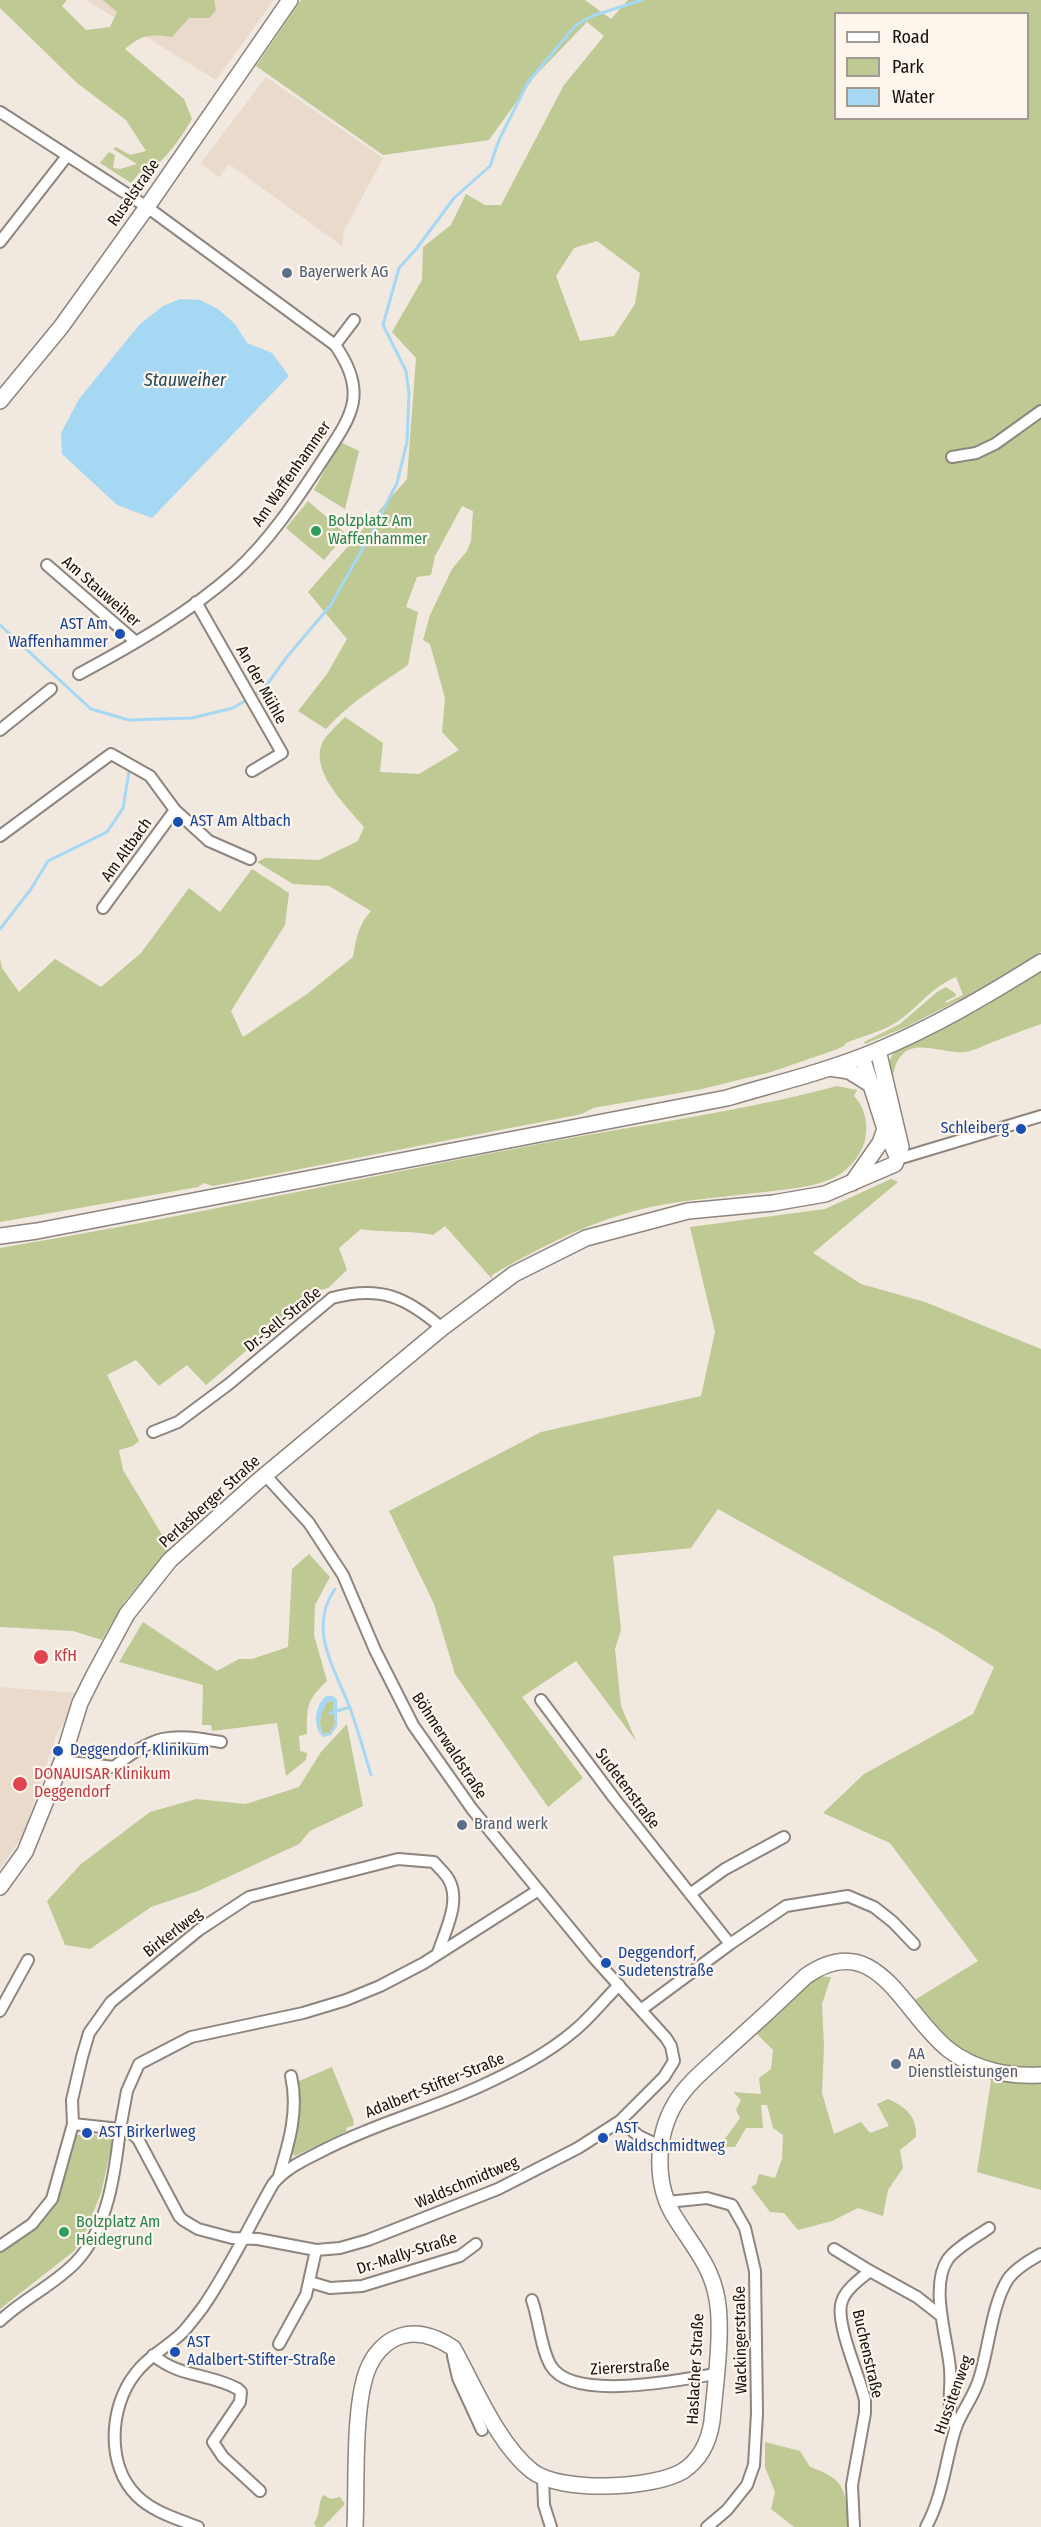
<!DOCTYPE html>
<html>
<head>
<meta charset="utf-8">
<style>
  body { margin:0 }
  #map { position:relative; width:1041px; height:2527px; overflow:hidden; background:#f1e8df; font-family:"Fira Sans Condensed",sans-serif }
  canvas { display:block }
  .legend { position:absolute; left:834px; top:12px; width:195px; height:108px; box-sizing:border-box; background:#fef5ed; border:2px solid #a09a94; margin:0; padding:8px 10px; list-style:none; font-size:18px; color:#14110e }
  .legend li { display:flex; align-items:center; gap:12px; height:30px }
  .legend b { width:30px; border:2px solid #a09a94 }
</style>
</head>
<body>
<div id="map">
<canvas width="1041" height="2527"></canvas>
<ul class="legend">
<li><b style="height:8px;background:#fff"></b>Road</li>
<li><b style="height:16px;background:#bec993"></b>Park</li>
<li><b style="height:16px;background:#a6d8f3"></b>Water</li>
</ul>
</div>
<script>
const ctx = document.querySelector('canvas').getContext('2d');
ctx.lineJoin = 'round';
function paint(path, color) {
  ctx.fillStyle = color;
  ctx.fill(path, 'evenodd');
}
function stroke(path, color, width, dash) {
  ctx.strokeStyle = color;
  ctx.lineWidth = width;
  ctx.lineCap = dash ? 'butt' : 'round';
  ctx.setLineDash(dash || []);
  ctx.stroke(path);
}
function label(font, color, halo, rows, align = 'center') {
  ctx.font = font + ' "Fira Sans Condensed",sans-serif';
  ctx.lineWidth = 4.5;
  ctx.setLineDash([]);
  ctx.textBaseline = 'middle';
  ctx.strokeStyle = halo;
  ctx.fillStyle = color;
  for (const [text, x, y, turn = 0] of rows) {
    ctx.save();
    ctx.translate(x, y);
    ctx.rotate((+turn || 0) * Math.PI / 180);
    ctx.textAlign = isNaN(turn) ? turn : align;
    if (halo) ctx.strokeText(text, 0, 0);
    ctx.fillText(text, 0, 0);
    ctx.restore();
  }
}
const built = new Path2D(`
  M86,0H274L216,80Z
  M266,77L383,158L344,231L342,246L229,164L219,178L201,163Z
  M0,1687L77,1693L66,1720L57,1733L23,1835L0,1869Z`);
const green = new Path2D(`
  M0,0H67L62,6L86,30L110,27L117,12L103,0H214L216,10L209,18H189L172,37C150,34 142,34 125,49L184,99L192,119C179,141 166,159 145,175L140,172L131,183L100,163L109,152L115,155L113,168L120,169L137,164L113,149L116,147L130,155L146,151L126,120L77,83L0,8Z
  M301,0H585L611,19L628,0H1041V952L965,997L906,1027L865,1044L864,1042L900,1024L937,992L946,987L955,993L956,996L946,1001V1003L963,995L956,977C928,989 919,1008 895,1023C881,1032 862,1036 846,1043L844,1046L835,1050L771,1072L702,1089L593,1108L582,1114L213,1186L204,1183L198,1187L0,1222V959L2,968L19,992L55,959L101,987L141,953L189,888L220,912L252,869L289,893L285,925L231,1011L243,1037L307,994L353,957C356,940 358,925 371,911L329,886L293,884L257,862L265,858L319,860L358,841L364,827C347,806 305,768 325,738C331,731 338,724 345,717L383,743L380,772L419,774L459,750L442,732L445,698L430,644L423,640L430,615L452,569L467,551L471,541L473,511L462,506L435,556L431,575L417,577L406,607L418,612L408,665C379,685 349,703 326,729L298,711L327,674L347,639L308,592L407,479L416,358L392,332L422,280L423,247L451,225L466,194L485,205H501L564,85L604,36L587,22L535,76L489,140L383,155L256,66ZM836,14H1028V118H836ZM597,241L640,273L635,304L614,336L580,341L556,276L574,248Z
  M340,442L359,451L345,509L314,490Z
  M308,501L346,534L324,560L286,528Z
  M1041,971V1024C1023,1030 1006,1037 988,1044C982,1046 973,1051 966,1052C936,1055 900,1028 892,1080L888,1065L893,1053L984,1007Z
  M837,1086L857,1090L854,1096C863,1105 868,1121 866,1134C865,1148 855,1163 843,1172C822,1187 789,1189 764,1192C718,1198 669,1200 624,1214C577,1228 535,1250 492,1275V1279L445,1226L433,1235C409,1230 385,1233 361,1229L339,1248L347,1270L328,1288L315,1292L206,1385L187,1365L159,1386L136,1360L107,1375L139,1441L133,1446L119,1450L123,1470L170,1548L125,1601L102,1640L73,1631L0,1627V1248C180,1218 359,1178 539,1144C638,1125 739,1112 837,1086Z
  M891,1179L898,1182L813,1253L861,1284L925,1302L1041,1349V2071L1021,2072L952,2052L913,2001L978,1961L890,1843L823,1813L864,1774L973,1714L994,1667L940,1633L718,1509L691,1548L613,1556L621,1630L615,1649L621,1706L636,1741L576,1661L522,1697L583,1778L548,1807L455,1674L434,1604L389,1511L541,1432L701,1396L715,1332L690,1227L825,1209Z
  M309,1554L330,1577L315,1605L314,1635L327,1681C306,1701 307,1706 307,1734L299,1736L300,1751L307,1753L306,1760L286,1776L277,1723L212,1731L211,1725H202L203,1685L119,1662L143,1622L217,1671L239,1659H252L288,1647L292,1569Z
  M333,1701L335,1724L330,1733L323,1734C317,1722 321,1713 327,1702Z
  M347,1724L363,1806L310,1831L299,1844L198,1891L151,1907L90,1949L65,1945L47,1901L81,1864L150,1812L196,1799L246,1804L299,1787L321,1752Z
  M814,1976L831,1977L822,2004L824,2047L822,2093L834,2134L861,2122L870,2133L889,2126L877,2104L888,2099C906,2107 917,2116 916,2137L900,2150L903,2168L888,2190L883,2216L858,2208L832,2221L798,2230L784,2213L770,2212L751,2187L756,2184L759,2174L775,2178L782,2159L783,2135L773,2128L767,2105H761L763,2128H746L735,2147H719L740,2118L736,2110L741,2100L733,2092L761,2094L759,2078L771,2069L773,2050L754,2031Z
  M332,2067L353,2119L354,2125L346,2128L347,2131L295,2156L292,2154L298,2112L299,2081Z
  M992,2074L1041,2076V2190L977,2172Z
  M74,2135H114L101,2193L84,2236L74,2251L0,2309V2250L48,2201Z
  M765,2442L800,2451L810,2467C846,2479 846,2491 848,2527H794L771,2509L775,2492L765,2467Z
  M323,2495L331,2499L340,2497L345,2504L323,2527H316L314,2523C321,2514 317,2505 323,2495Z`);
const water = new Path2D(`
  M180,299L200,300L218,309L235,324L247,343L272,353L289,376L152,518L117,505L62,454L61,433L79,399L139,325L163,306Z
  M326,1696H332L337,1699V1726L331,1735L323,1737C312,1727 315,1705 326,1696ZM333,1701L335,1724L330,1733L323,1734C317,1722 321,1713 327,1702Z`);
const stream = new Path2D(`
  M0,625L91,709L129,720L192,718L233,708L263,690L286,658L330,606L372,532L397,483L407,442L409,394L406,371L383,325L399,268L417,248L454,198L490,166L499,140L528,82L576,25L592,16L642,0
  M0,929L31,889L48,861L107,832L123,808L129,772
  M335,1589C307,1628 335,1669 350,1708C358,1730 364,1752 371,1775
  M330,1713L350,1707`);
const street = new Path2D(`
  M0,112L147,207L335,345C371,396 349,419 320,464C295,502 269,541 235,572C189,613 133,645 79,674
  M0,242L67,156
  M335,345L354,320
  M952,457L976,453L995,444L1041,411
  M47,565L136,642
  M196,602L282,753L252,771
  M0,730L51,689
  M0,836L111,754L150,776L175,810L209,841L250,859
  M103,908L175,810
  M898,1159L1041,1116
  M153,1432L178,1422L229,1384L332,1298C380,1285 406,1297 442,1328
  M541,1700L614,1798L730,1944
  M62,1761L114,1767C156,1734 169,1733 221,1742
  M690,1894L725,1869L784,1837
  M642,2009L730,1944L786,1906L848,1896L874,1907L893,1922L914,1944
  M0,2011L28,1960
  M620,2121L639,2136L660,2146
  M73,2124L120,2129L127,2091L139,2064L191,2037L303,2013L346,2000L380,1986L424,1963L537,1891
  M279,2176C289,2143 299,2110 291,2076
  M667,2202L707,2198L732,2205L745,2228L755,2271L757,2413L754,2465L747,2485L727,2510L707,2527
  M0,2246L32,2224L52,2199L73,2124L72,2100L82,2057L89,2033L111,2002L199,1930L249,1897L398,1859L434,1862C439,1868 446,1874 449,1880C461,1902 445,1931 438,1953
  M834,2249L870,2271
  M310,2282L330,2288L362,2286L460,2256L476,2244
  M532,2300C539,2320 541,2350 551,2366C573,2402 679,2380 715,2374
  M0,2321C23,2299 54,2285 76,2262C108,2228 115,2173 120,2129L130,2132L138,2139L179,2216L183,2220L198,2229L232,2238L258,2239L316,2250L340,2248L368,2240L498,2189L578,2148L620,2121L664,2077L674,2061L671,2046L666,2038L595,1959L472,1809L413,1725L375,1650L343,1575L309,1523L266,1476
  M279,2344L306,2295L316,2250
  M153,2355C180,2378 209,2373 238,2389L241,2392L240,2402L213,2442L223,2457L260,2491
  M453,2356L458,2378L482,2430
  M956,2428C945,2409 952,2390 950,2369C948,2340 929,2286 948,2259C957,2247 976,2237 989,2228
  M543,2477L544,2505L551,2527
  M198,2527C178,2519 153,2512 137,2496C106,2466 109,2407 135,2374C148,2356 168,2347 183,2332C190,2324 197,2315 203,2307C230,2268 250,2224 273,2184C285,2169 302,2161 318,2153C371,2125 429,2110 483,2085C515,2070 547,2054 574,2031C590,2018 604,2000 619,1985
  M854,2527L852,2485L865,2413V2400C860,2377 834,2321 842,2301C846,2289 860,2279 870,2271L917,2297L940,2315
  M926,2527C943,2496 945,2463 955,2430C961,2411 975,2396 980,2376C989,2347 992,2304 1008,2279C1016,2268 1030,2260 1041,2254`);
const secondary = new Path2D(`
  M0,401L61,327L147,207L290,0
  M862,1057L885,1129L896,1154
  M829,1068L849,1071L873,1086
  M852,1183L880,1143L885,1129
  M0,1236L37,1231L727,1098C777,1083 828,1071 876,1051C934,1027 988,995 1041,962
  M0,1887L25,1852L62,1761L80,1703L94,1675L127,1614L170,1560L258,1481L442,1328L514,1274L586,1238L688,1211L773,1203L825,1194L895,1164L901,1147L878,1050
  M355,2527C357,2485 353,2409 367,2371C373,2355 385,2341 401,2336C420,2330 438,2338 453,2348C475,2387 497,2443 532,2471C560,2493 653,2489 683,2471C701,2459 709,2442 712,2421C715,2388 723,2331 717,2299C712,2267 692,2245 676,2219C654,2186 655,2136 676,2102C688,2082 708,2067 726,2050C753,2026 780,2001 806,1976C877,1927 902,2013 949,2050C975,2070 1009,2077 1041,2075`);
const markers = [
  [287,273,6,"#5c6f8a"],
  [316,531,6,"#2e9e5b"],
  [120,634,6,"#1a4fb4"],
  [178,822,6,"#1a4fb4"],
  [1021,1129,6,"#1a4fb4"],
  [41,1657,8,"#e0444e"],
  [58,1751,6,"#1a4fb4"],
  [20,1784,8,"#e0444e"],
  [462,1825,6,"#5c6f8a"],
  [606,1963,6,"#1a4fb4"],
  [896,2064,6,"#5c6f8a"],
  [87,2133,6,"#1a4fb4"],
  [603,2138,6,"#1a4fb4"],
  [64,2232,6,"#2e9e5b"],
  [175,2352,6,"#1a4fb4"]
];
const streetNames = [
  ["Ruselstraße",134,193,-55],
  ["Am Waffenhammer",292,474,-55],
  ["Am Stauweiher",101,592,41],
  ["An der Mühle",261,685,61],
  ["Am Altbach",127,850,-54],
  ["Dr.-Sell-Straße",283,1320,-39],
  ["Perlasberger Straße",210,1502,-42],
  ["Böhmerwaldstraße",449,1746,57],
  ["Sudetenstraße",627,1789,53],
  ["Birkerlweg",173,1933,-38],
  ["Adalbert-Stifter-Straße",435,2086,-22],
  ["Waldschmidtweg",467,2183,-23],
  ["Dr.-Mally-Straße",407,2254,-18],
  ["Wackingerstraße",741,2340,-91],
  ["Buchenstraße",867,2354,77],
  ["Ziererstraße",630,2368,-3],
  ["Haslacher Straße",696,2369,-87],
  ["Hussitenweg",954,2395,-70]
];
const serviceNames = [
  ["Bayerwerk AG",299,273],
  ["Brand werk",474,1825],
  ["AA",908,2055],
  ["Dienstleistungen",908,2073]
];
const leisureNames = [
  ["Bolzplatz Am",328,522],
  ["Waffenhammer",328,540],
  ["Bolzplatz Am",76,2223],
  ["Heidegrund",76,2241]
];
const transitNames = [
  ["AST Am",108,625,"right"],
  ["Waffenhammer",108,643,"right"],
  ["AST Am Altbach",190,822],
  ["Schleiberg",1009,1129,"right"],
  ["Deggendorf, Klinikum",70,1751],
  ["Deggendorf,",618,1954],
  ["Sudetenstraße",618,1972],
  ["AST",615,2129],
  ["Waldschmidtweg",615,2147],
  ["AST Birkerlweg",99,2133],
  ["AST",187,2343],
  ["Adalbert-Stifter-Straße",187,2361]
];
const healthNames = [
  ["KfH",54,1657],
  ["DONAUISAR Klinikum",34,1775],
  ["Deggendorf",34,1793]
];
const waterNames = [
  ["Stauweiher",185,381]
];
paint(built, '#e9dacc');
paint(green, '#bec993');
paint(water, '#a6d8f3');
stroke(stream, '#a6d8f3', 3);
stroke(street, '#8d857e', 14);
stroke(secondary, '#8d857e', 18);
stroke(street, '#fff', 10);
stroke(secondary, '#fff', 15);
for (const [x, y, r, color] of markers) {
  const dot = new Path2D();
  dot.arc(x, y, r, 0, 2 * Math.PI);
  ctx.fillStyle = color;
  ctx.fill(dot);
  stroke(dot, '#fef5ed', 2);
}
label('16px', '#14110e', '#fef5ed', streetNames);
label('16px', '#4e5e75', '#fef5ed', serviceNames, 'left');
label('16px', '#27864d', '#fef5ed', leisureNames, 'left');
label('16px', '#164399', '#fef5ed', transitNames, 'left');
label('16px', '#be3a42', '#fef5ed', healthNames, 'left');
label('italic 18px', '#20475a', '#fef5ed', waterNames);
</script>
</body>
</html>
